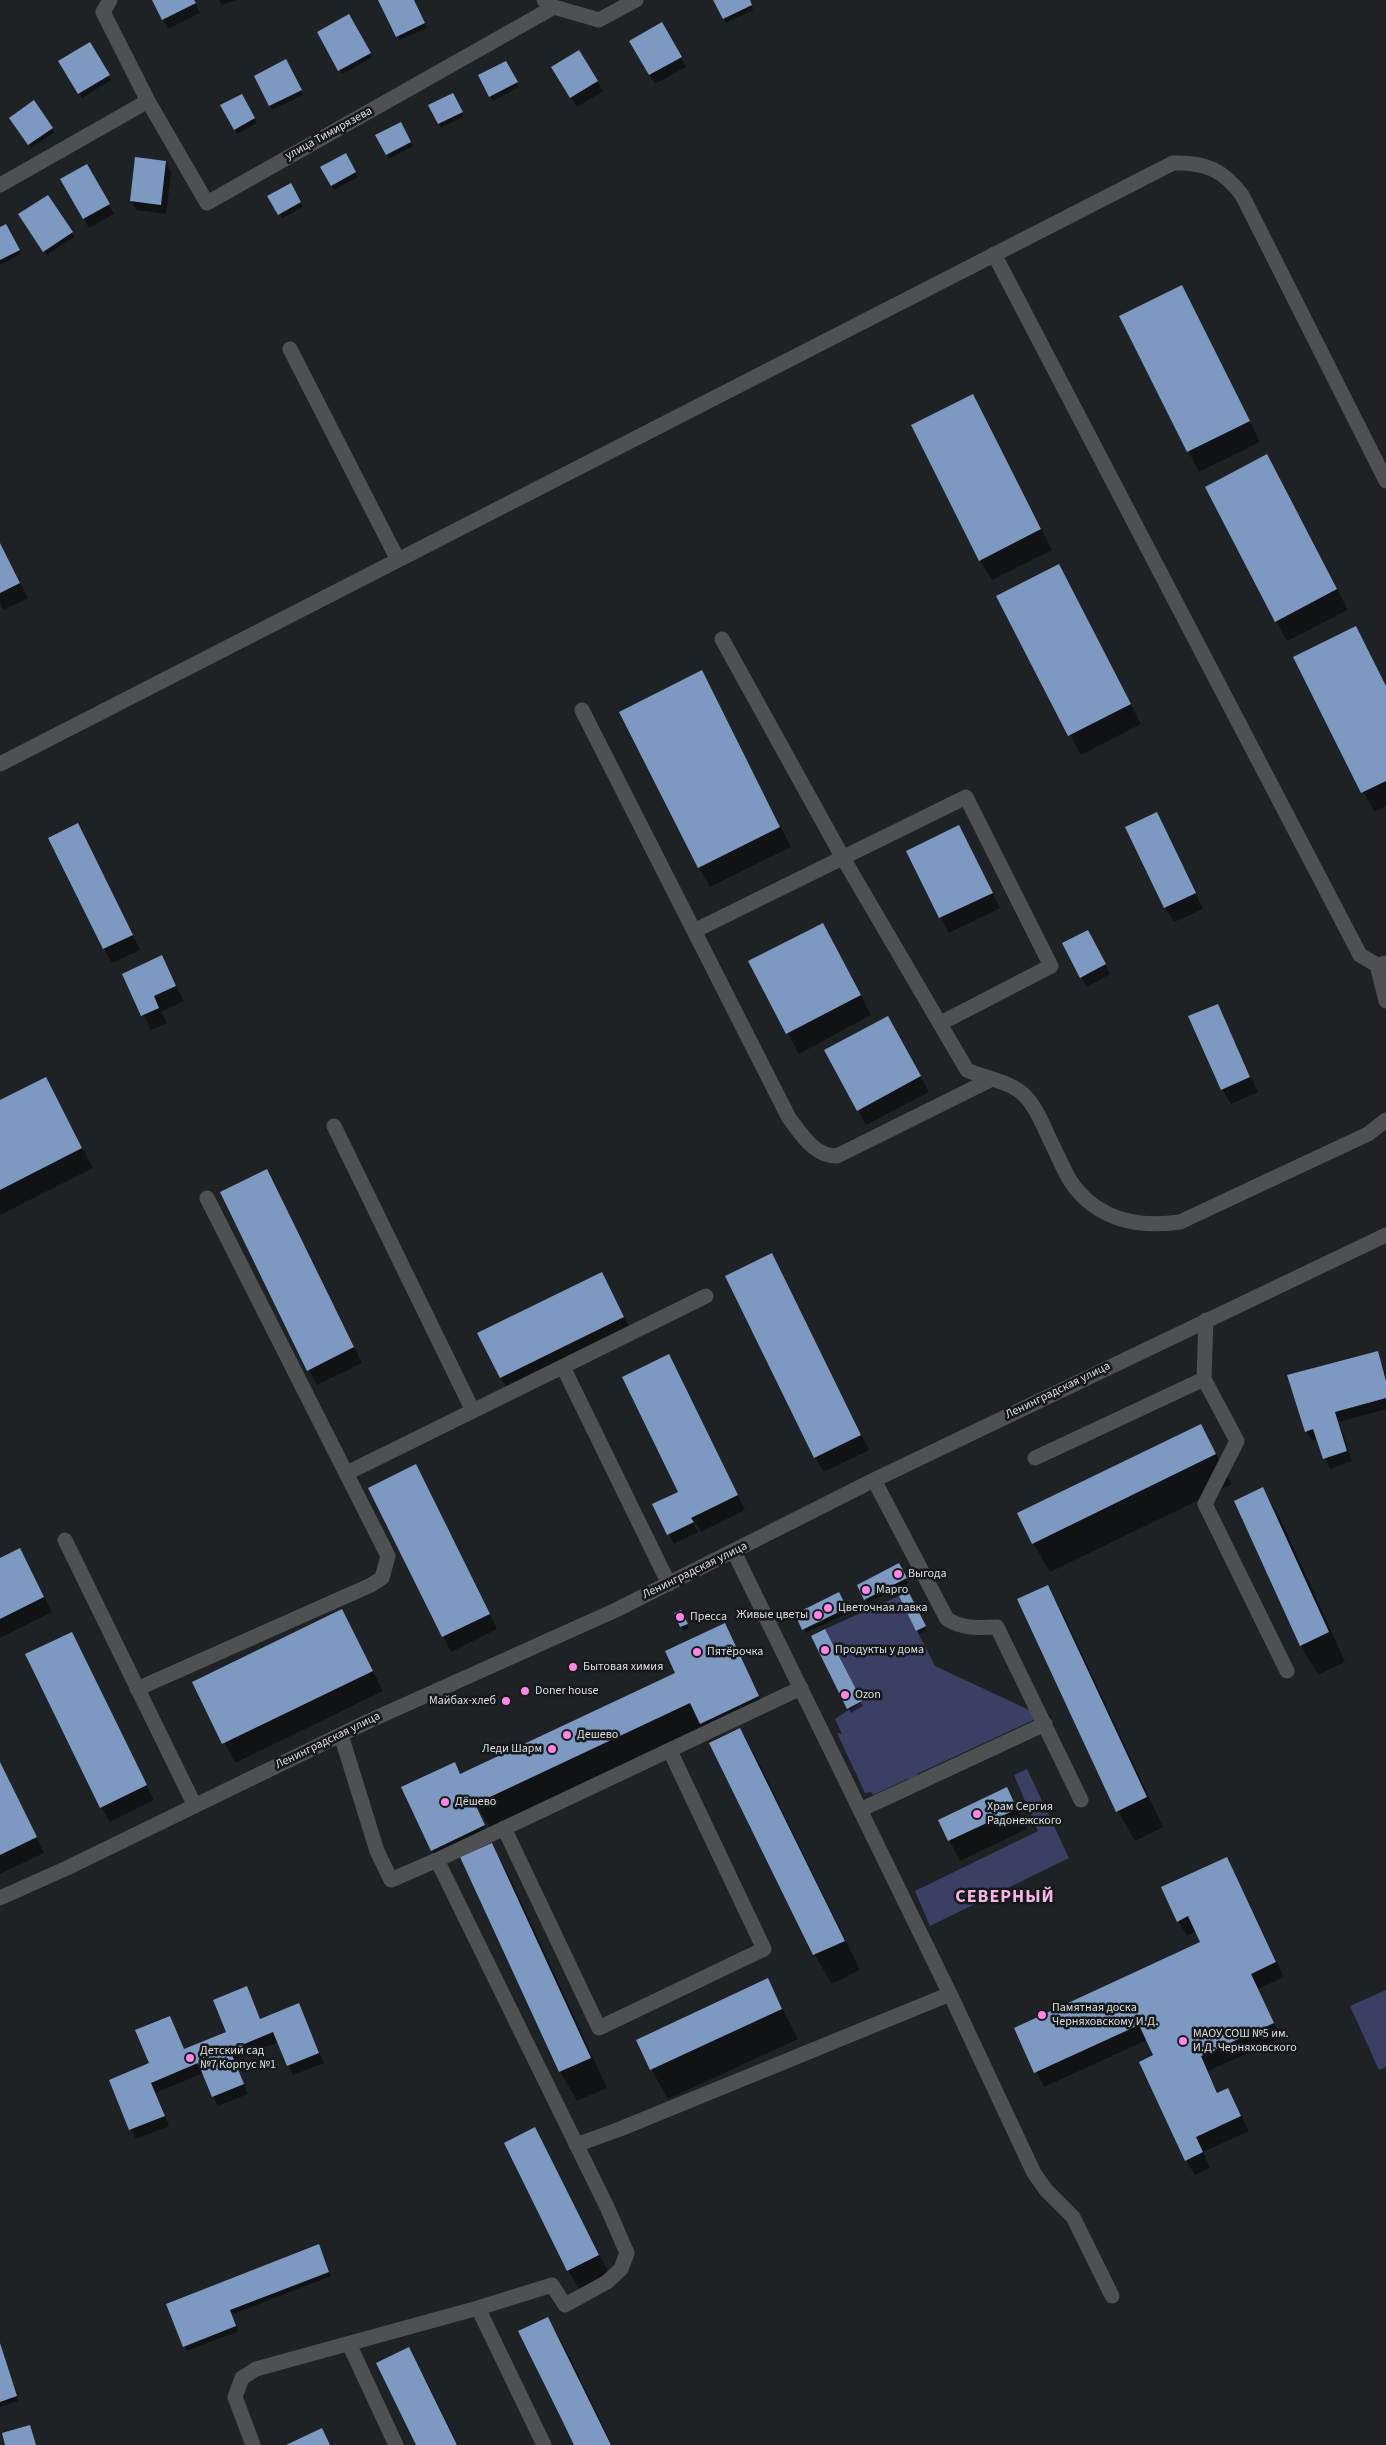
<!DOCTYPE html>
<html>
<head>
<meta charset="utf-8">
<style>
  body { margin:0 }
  canvas { display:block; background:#1e2224 }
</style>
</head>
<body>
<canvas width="1386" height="2445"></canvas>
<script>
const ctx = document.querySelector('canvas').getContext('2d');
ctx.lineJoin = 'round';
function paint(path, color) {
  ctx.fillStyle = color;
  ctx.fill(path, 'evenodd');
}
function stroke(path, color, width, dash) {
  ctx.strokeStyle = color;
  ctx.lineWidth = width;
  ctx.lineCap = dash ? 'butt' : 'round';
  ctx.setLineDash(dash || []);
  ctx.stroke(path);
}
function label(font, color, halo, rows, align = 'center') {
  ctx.font = font + ' "Source Sans 3",sans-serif';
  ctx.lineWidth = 5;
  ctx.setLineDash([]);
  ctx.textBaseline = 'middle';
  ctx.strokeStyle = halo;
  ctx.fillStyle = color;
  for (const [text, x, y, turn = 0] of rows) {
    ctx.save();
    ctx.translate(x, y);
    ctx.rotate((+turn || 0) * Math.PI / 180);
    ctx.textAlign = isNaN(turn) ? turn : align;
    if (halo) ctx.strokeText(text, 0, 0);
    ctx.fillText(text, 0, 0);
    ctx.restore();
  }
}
const green = new Path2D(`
  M899,1596L935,1666L1042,1716L917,1774L918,1777L907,1779L873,1795L871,1792L865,1793L837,1733L842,1734L835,1719L862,1701L825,1629Z
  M1027,1769L1069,1858L930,1926L915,1891L1038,1831L1014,1775Z
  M1386,1990V2067L1379,2070L1350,2006Z`);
const shadow = new Path2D(`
  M153,0H194L200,13L168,29Z
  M219,0H236L222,5Z
  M380,0H414L427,28L400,40Z
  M715,0H749L753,10L726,23Z
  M348,15L372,58L342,74L318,32Z
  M662,24L686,67L655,84L631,42Z
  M89,44L111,80L82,98L60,62Z
  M579,52L603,91L577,107L558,77Z
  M286,61L303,95L272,110L255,76Z
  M506,63L519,87L493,101L480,76Z
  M453,94L464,116L441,128L430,106Z
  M242,95L257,123L237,134L222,106Z
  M14,122L52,128L54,133L31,148Z
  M400,123L413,146L389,159L377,136Z
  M345,155L358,177L334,190L322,167Z
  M166,162L171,172L166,214L136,210L131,201Z
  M87,166L114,214L89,228L62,179Z
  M290,185L303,207L282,218L269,196Z
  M22,219L72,233L74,237L47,255Z
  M5,225L21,254L0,265V228Z
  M1181,286L1260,442L1199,472L1120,317Z
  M973,396L1052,550L992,580L980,560Z
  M1278,476L1348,610L1287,641L1276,621Z
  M0,544L28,598L4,610L0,603Z
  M1070,586L1141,724L1081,755L998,597Z
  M1367,647L1386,686V806L1374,812L1294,658Z
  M701,672L791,847L710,887L699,868Z
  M1156,813L1203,909L1174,922L1165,908Z
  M959,826L1000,908L949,933L907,851Z
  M86,840L140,950L112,963L104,949Z
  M1093,941L1110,974L1087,987L1081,977Z
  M834,944L871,1015L799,1054L750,962Z
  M161,957L184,1001L161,1012L167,1023L151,1030L123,974Z
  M1217,1005L1258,1092L1231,1104L1222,1089Z
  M896,1032L929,1092L866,1125L858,1110Z
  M46,1079L93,1168L0,1215V1102Z
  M275,1185L362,1363L317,1385L309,1370Z
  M772,1255L869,1450L824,1472L815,1457Z
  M602,1274L632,1333L509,1392L501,1377Z
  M1377,1353L1386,1374V1409L1339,1422L1352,1461L1330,1469L1317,1439L1312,1441L1306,1431Z
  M677,1370L745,1510L701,1532L695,1522L693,1523L698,1532L674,1544L654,1505L681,1499Z
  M1200,1425L1232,1484L1050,1572L1033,1543Z
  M416,1466L497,1629L451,1652L370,1488Z
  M1263,1489L1280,1518L1345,1662L1318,1675L1301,1646Z
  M20,1550L52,1612L0,1638V1559Z
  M899,1565L908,1583L868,1603L858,1585Z
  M1047,1586L1064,1616L1163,1827L1135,1841L1118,1811Z
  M910,1597L927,1631L919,1634L917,1630Z
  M841,1598L848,1613L806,1633L804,1629Z
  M342,1611L383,1691L235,1763L194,1683Z
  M676,1614L683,1616L689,1628L684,1631Z
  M727,1629L761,1701L493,1833L475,1802L473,1803L486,1830L434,1854L432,1850L460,1776L678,1680Z
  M72,1633L154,1800L110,1822L101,1807Z
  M827,1635L863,1706L851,1713L812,1637Z
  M740,1729L757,1759L860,1970L832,1984L815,1955L711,1744Z
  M0,1763L44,1853L0,1874Z
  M1006,1789L1027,1829L960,1861L939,1820Z
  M491,1844L508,1874L607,2088L577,2101L560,2072L462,1858Z
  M1227,1858L1284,1977L1258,1989L1281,2038L1208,2071L1218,2094L1228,2089L1249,2131L1203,2152L1210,2168L1195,2175L1186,2160L1155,2056L1147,2040L1044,2087L1015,2029L1202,1943L1197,1931L1187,1936L1178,1921Z
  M768,1980L798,2039L668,2099L651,2069Z
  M246,1988L261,2020L299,2005L324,2063L293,2075L278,2042L234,2060L248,2094L218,2106L203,2073L156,2093L169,2126L136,2139L110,2080L151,2064L170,2017L184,2050L227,2033Z
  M535,2129L615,2285L585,2299L568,2270Z
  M321,2250L331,2276L231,2315L238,2331L187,2351L168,2305Z
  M548,2319L565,2348L612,2445H575Z
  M0,2344L18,2401L0,2407Z
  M408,2349L425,2378L458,2445H418Z`);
const building = new Path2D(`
  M152,0H194L196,3L162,20Z
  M378,0H414L425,23L396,37Z
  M713,0H750L752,5L723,19Z
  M349,14L371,53L338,71L317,32Z
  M662,22L682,57L649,75L629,41Z
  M90,42L110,75L78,94L58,61Z
  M579,50L598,81L570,98L551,67Z
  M286,59L302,90L269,106L254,76Z
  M506,61L518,82L489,97L478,75Z
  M453,93L463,112L438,124L428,105Z
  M242,94L255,118L234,130L220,105Z
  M34,100L53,128L28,145L9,118Z
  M401,122L411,142L386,155L375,135Z
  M346,153L356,172L331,186L320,167Z
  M135,157L166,161L161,205L130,201Z
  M87,164L110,204L83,219L60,179Z
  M291,183L301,202L278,215L267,196Z
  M48,195L73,232L43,252L18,214Z
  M6,224L20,250L0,260V227Z
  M1182,285L1250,421L1187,452L1119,316Z
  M973,394L1041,529L979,561L911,425Z
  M1267,454L1337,589L1275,622L1205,487Z
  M0,543L20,583L0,593Z
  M1059,564L1131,704L1068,736L996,596Z
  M1356,626L1386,686V781L1361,793L1293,657Z
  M702,670L780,827L698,868L619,712Z
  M1157,812L1196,893L1164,908L1125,827Z
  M78,823L133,935L103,949L48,838Z
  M959,825L993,893L939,918L906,851Z
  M823,923L861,995L786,1034L748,961Z
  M1088,930L1106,964L1080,978L1062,943Z
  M162,955L176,986L154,996L159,1008L141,1016L122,974Z
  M1218,1004L1250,1077L1221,1090L1188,1016Z
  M888,1016L921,1076L857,1111L824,1050Z
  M46,1077L82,1148L0,1190V1100Z
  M267,1169L354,1347L307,1371L220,1192Z
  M772,1253L861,1435L814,1458L725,1276Z
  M602,1272L624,1317L500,1378L477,1333Z
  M1378,1351L1386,1381V1398L1335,1412L1347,1451L1323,1459L1313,1429L1305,1432L1287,1375Z
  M669,1354L738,1495L691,1518L694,1522L667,1535L652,1504L678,1492L622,1377Z
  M1201,1424L1216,1454L1032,1544L1017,1513Z
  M416,1464L490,1614L442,1637L368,1488Z
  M1263,1487L1329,1632L1300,1646L1234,1501Z
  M20,1548L44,1597L0,1619V1558Z
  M899,1563L907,1578L864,1600L857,1585Z
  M1048,1585L1147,1797L1116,1812L1017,1599Z
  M908,1591L926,1626L916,1631L899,1596Z
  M839,1592L847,1608L802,1630L795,1614Z
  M342,1609L373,1671L222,1744L192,1682Z
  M681,1610L688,1624L680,1627L674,1613Z
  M725,1623L759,1696L700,1724L690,1703L475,1804L485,1825L431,1851L401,1787L455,1762L460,1774L675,1673L665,1651Z
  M825,1629L862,1701L847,1709L811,1636Z
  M72,1632L147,1785L100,1808L25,1654Z
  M740,1728L845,1941L813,1955L709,1743Z
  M0,1762L37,1837L0,1855Z
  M1007,1787L1017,1809L948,1841L938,1820Z
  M492,1843L591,2058L559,2072L460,1857Z
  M1227,1857L1276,1962L1251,1974L1274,2023L1201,2056L1217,2093L1228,2088L1241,2116L1196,2137L1203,2152L1185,2161L1139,2062L1153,2055L1139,2025L1034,2073L1014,2028L1200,1942L1188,1916L1177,1922L1161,1887Z
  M768,1978L782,2009L650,2070L636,2040Z
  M247,1986L260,2019L299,2003L319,2053L287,2066L273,2032L230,2050L244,2084L212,2097L198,2063L151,2083L165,2116L129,2130L109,2080L149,2063L135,2030L170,2016L184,2049L226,2032L213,2000Z
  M535,2127L599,2255L567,2271L504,2143Z
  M319,2244L329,2272L230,2310L236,2326L183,2347L166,2304Z
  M548,2317L611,2445H574L562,2420L518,2331Z
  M0,2343L17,2396L0,2402Z
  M409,2347L457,2445H416L376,2363Z
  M30,2425L36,2445H5L2,2433Z
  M322,2428L330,2445H286Z`);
const minor = new Path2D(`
  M544,0L554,7L599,20L636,0
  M148,101L207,203L554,7
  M0,185L148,101L103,12L110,0
  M994,254L1360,955L1377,965L1386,963
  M290,349L398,560
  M722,639L843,858L967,1070C986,1079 1012,1081 1026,1097C1038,1110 1044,1128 1052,1144C1058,1156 1064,1171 1071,1182C1097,1220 1138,1228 1180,1222L1368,1134L1386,1120
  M582,710L789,1118C802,1135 814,1156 837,1156L990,1080
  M0,764L1173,163C1206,162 1223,170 1242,195L1386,481
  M694,931L966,797L1051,966L941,1023
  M1377,965L1386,1001
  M334,1126L473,1411
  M1206,1320L1204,1379L1237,1441L1205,1504L1287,1671
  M563,1367L669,1584
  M1035,1458L1204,1379
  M347,1473L706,1296
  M874,1480L947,1619C963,1629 978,1628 997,1627L1081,1800
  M65,1540L195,1806
  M734,1552L950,1994L1034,2173L1046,2190L1073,2217L1112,2296
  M137,1689L371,1585L382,1578L388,1556L207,1198
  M860,1810L1045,1724
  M504,1828L599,2028L764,1949L670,1751
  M437,1860L801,1688
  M0,1898L67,1868L369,1721L616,1610L874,1480L1386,1235
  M576,2145L620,2129L950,1994
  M478,2308L544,2445
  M349,2344L396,2445
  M253,2445L235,2397L242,2378L256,2369L478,2308L552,2285L565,2305L607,2282L621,2269L627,2253L607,2207L437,1860L391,1880L377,1851L341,1735`);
const markers = [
  [898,1574,5,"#fc86e4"],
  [866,1590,5,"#fc86e4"],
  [828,1608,5,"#fc86e4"],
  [818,1615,5,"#fc86e4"],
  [680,1617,5,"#fc86e4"],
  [825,1650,5,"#fc86e4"],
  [697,1652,5,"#fc86e4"],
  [573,1667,5,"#fc86e4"],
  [525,1691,5,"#fc86e4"],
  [845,1695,5,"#fc86e4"],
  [506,1701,5,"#fc86e4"],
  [567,1735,5,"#fc86e4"],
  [552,1749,5,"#fc86e4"],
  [445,1802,5,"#fc86e4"],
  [977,1814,5,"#fc86e4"],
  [1042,2015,5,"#fc86e4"],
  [1183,2041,5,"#fc86e4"],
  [190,2058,5,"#fc86e4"]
];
const streetNames = [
  ["улица Тимирязева",329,134,-29],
  ["Ленинградская улица",1058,1391,-26],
  ["Ленинградская улица",695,1571,-26],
  ["Ленинградская улица",328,1741,-26]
];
const poiNames = [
  ["Выгода",908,1574],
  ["Марго",876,1590],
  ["Цветочная лавка",838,1608],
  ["Живые цветы",808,1615,"right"],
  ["Пресса",690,1617],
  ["Продукты у дома",835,1650],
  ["Пятёрочка",707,1652],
  ["Бытовая химия",583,1667],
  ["Doner house",535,1691],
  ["Ozon",855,1695],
  ["Майбах-хлеб",496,1701,"right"],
  ["Дешево",577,1735],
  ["Леди Шарм",542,1749,"right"],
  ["Дёшево",455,1802],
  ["Храм Сергия",987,1807],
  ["Радонежского",987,1821],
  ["Памятная доска",1052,2008],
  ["Черняховскому И.Д.",1052,2022],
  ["МАОУ СОШ №5 им.",1193,2034],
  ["И.Д. Черняховского",1193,2048],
  ["Детский сад",200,2051],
  ["№7 Корпус №1",200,2065]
];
const districtNames = [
  ["СЕВЕРНЫЙ",1005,1898]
];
paint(green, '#3a3f63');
paint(shadow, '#0007');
paint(building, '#7d99c2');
stroke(minor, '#4e5051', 15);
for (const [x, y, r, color] of markers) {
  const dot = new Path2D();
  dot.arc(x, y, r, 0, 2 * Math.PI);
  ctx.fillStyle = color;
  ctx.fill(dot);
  stroke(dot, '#15191b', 2);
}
label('12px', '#dddfe1', '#15191b', streetNames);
label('12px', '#dddfe1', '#15191b', poiNames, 'left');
ctx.letterSpacing = '1px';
label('bold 18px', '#f6b4e7', '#15191b', districtNames);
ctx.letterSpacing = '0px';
</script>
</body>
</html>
